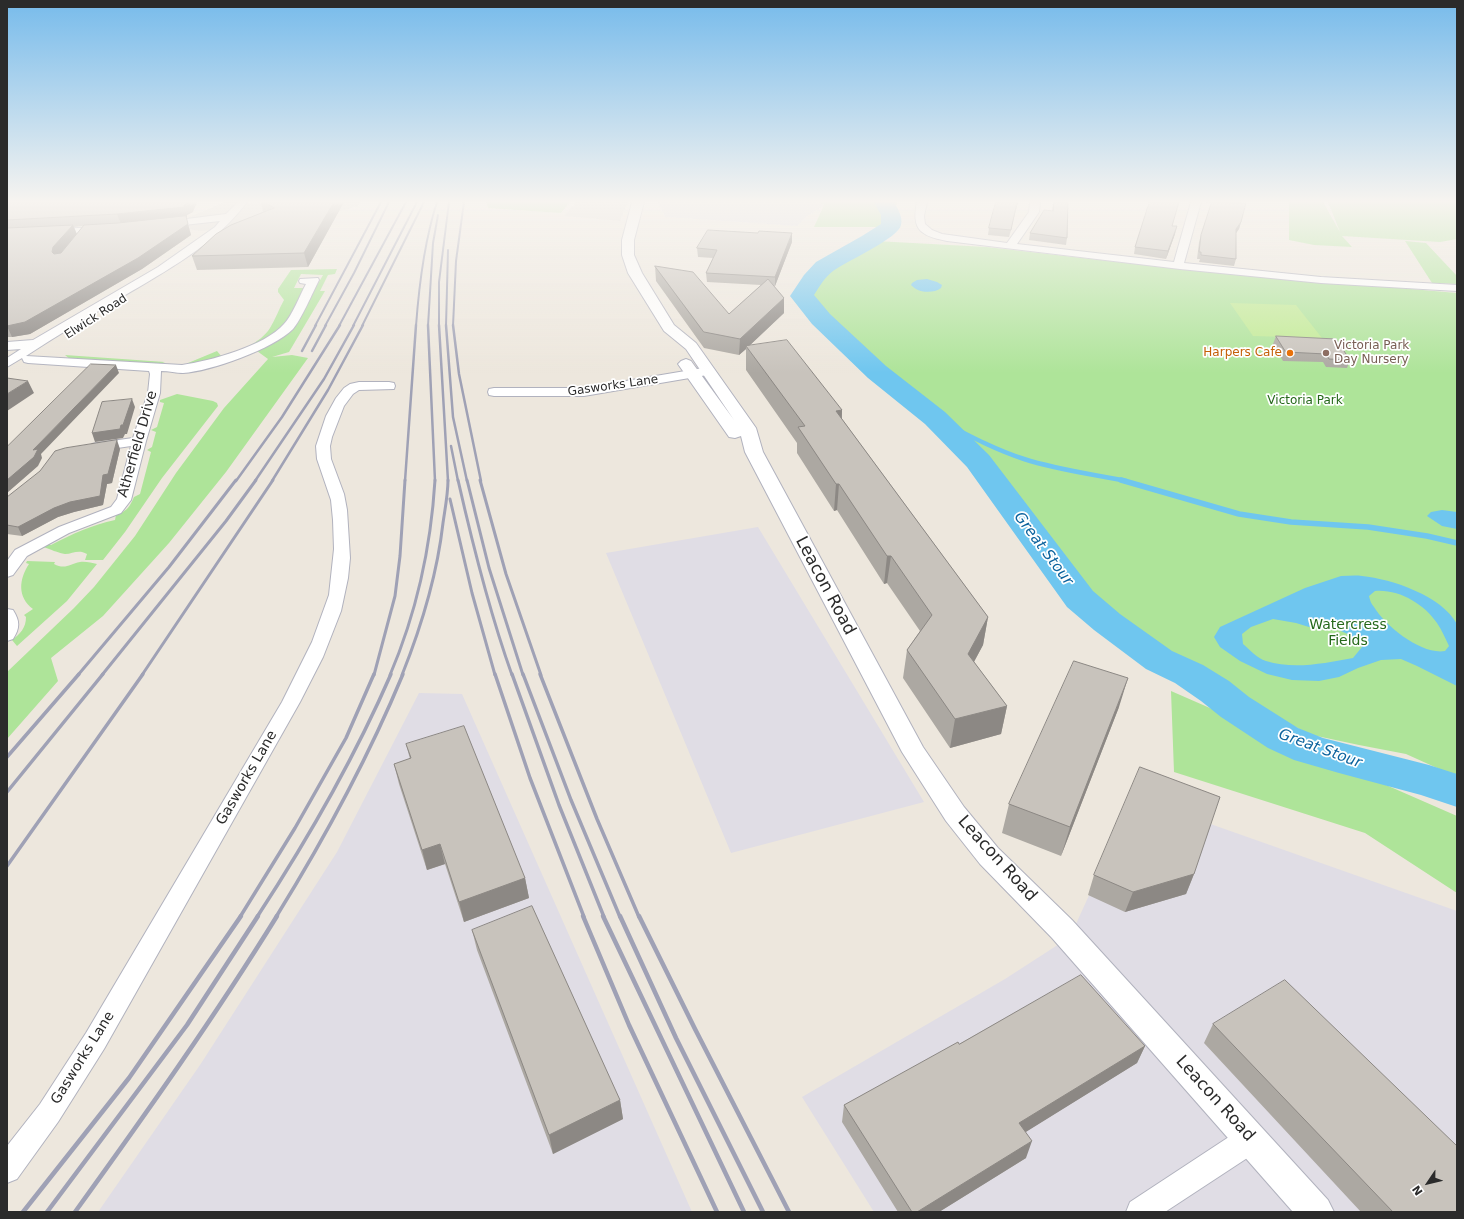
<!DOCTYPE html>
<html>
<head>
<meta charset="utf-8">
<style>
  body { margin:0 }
  #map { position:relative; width:1464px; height:1219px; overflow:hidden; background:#ede7dd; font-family:"DejaVu Sans",sans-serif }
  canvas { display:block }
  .frame { position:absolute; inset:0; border:8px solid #2b2b2b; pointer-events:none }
  .north { position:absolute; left:1408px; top:1163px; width:40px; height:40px; -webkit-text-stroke:3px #fff; paint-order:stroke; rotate:235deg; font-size:11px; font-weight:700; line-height:16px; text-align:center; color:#2b2b2b }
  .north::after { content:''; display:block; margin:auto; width:14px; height:18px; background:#2b2b2b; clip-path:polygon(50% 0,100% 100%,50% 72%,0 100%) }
</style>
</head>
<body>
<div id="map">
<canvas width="1464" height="1219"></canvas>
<div class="frame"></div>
<div class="north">N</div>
</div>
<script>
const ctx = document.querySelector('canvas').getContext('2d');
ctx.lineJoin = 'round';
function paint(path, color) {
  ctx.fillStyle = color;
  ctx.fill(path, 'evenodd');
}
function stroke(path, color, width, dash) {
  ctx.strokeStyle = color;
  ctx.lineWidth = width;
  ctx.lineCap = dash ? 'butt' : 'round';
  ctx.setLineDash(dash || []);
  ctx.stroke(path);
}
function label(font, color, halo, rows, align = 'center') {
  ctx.font = font + ' "DejaVu Sans",sans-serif';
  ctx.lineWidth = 3.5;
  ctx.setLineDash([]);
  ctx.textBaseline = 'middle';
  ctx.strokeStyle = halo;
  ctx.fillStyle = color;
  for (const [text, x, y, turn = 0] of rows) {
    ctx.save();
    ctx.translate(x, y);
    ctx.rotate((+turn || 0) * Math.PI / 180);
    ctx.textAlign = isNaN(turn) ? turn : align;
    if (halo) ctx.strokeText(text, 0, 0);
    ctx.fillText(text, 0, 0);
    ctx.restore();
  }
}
const industrial = new Path2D(`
  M658,202H815L825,205L806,217L797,226L665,217Z
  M758,527L924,802L731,853L606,553Z
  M419,693L462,694L692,1212H98L200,1065L337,852Z
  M1134,797L1457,911V1212H874L802,1097L1005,979L1070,937Z`);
const green = new Path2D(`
  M486,202H570L561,213L488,208Z
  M817,202H898L881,227H814L824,205Z
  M1289,202H1323L1340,232L1328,202H1457V239L1440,242L1342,236L1352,247L1314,245L1289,240Z
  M876,241L987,247L1171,268L1457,293V777L1406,754L1359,745L1312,735L1281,720L1199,669L1150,644L1126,628L1086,590L1032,517L1004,478L960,434L958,429L911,395L898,384L854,343L815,305L810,297V291L830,268Z
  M1405,241L1426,243L1457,276V284L1432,283Z
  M337,269L335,274L328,275L320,291H325L289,352L272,357L292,355L308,358L226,472L169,543L103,616L51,658L58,681L7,739V672L74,608L94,587L135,536L176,473L224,408L268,359L257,351L280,339L292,329L323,275L301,274L294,288H304L306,291C299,303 292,317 283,328C262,352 214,363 184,367L188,363L217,351L222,357C238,351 260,344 270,328C275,320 279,309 284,300L278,292V289L291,270Z
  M65,355L165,362L157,365L71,360Z
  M177,394L213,401L217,403L218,406L162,478L125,532L103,560H85L87,554C78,549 73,554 65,554C58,553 50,549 43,547L47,544L51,545C72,534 92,525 115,520L116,515C128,510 129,508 134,497L140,494L151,452L147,450L152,447L156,432L151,430L157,427L164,403L160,402V400Z
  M27,561L55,562L54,564C65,570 70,564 80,562C85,561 92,563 97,564L67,601L17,646L12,640C20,634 26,628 26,617L24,615L33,609C17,597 19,579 29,564L26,563Z
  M1171,691L1457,816V893L1365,833L1174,772Z`);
const pitch = new Path2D(`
  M1230,303L1296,305L1322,338L1253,336Z`);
const plaza = new Path2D(`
  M225,202L275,203L360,202L358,206L334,213L249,227L200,231L183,228L185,221L189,217Z
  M576,202H628L620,221L564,216Z`);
const water = new Path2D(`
  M927,279L937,282L942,285L941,288C933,294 918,293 911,285L912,283L917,280Z
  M1442,510L1457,512V529L1442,526L1427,516L1431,512Z
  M1341,576C1348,576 1355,575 1362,576C1392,579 1442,596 1457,624V686L1417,666L1401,659L1381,660L1358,668L1339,677L1319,681L1292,680L1267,674L1240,661L1220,647L1214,637L1220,627L1305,588ZM1375,591C1399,589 1424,604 1437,623C1442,630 1445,638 1449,646L1445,651C1422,655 1386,627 1374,607C1371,604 1370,600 1369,596ZM1273,619L1296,623L1309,627L1334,628L1350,635L1362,647L1353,658C1325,663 1294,670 1266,661C1257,658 1250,650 1243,644L1242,634L1251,627Z`);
const streamFar1 = new Path2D(`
  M935,418C964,433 993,449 1024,459C1058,470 1092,474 1126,481`);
const stream = new Path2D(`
  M1121,480L1239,514L1291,522L1368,527L1427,536L1457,543`);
const river = new Path2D(`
  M874,202H894C898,209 903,217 901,225C899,238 845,262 833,271C825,277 819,287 814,295L830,314L886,366L945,412L989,455L1093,591L1120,614L1172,651L1203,665L1229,681L1249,697L1298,728L1323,738L1429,765L1457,774V807L1421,795L1339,773L1294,760L1268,748L1221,717L1201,701L1175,683L1146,669L1094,630L1067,607L967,467L925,424L868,378L812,324L790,296L804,275L816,262L862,236L881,224V215Z`);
const minor = new Path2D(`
  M238,202H247C216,244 166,271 122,297C90,316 58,335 26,356L182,365C210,361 265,346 284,324C292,316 300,295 306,284L300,283L299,281L300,279L318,278L319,280C313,292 301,320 293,329C273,349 211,371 183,373C176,373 169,371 161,371L160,393L146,441L131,500L121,513L69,533L27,556L13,575L7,577V561L15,550L59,527L111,507L117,499L131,446L97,451L92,450L90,447L92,444L97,443L133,438L148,393L150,374L149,371L28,363L24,362L22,358L7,367V358L21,349L7,350V342L33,340L158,267L215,227L220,221L166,227L163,226L161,224L163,222L226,214Z
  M917,202H927L924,216L925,224L932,230L942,234L1007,243L1029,212L1030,202H1040L1039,212L1017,244L1174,262L1191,202H1201L1184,263L1321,277L1457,285V291L1321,283L1180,269L947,241C921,236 911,230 917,202Z
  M102,227L105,228L107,230L105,232L7,237V231Z
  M709,367L713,368L715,371L713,374L584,396H494L489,395L488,392L489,389L494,388H584Z
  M359,382H389L394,383L395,386L394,389L359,390L353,394L344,406L332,437L330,446L331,459L344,494L347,510L350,558L348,578L341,611L323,657L300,702L104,1049L58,1122L17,1179L7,1183V1146L40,1104L86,1033L282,702L312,642L329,595L334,549L333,520L331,500L317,459L316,446L326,416L336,398L344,388L350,384Z
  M7,609L13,610C20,621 20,628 13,639L7,641Z
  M1251,1126L1261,1129L1265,1139L1261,1149L1165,1212H1126L1130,1202L1241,1129Z`);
const tertiary = new Path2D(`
  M632,202H644L634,240V255L642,273L674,325L696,343L756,428L763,452L923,747L964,807L998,848L1072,920L1328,1200L1334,1212H1293L1052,938L980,864L946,821L902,752L745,452L741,436L735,438L729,437L678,364L681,361L686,359L691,361L734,420L686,349L664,331L628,273L622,255V240Z`);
const railFar4 = new Path2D(`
  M315,326L381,202
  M325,326L354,273L389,202
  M339,326L406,202
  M353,326L417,202
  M362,326L424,202
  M416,326C419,285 424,242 437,202
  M428,326L433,243L438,215
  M439,326V282L449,202
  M446,326L448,250
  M453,326L456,261L464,202`);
const railFar3 = new Path2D(`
  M428,325L435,481
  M439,325L448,481
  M446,325L453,417L467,481
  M453,325L459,374L481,481
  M302,351L316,325
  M312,351L326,325
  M451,446L458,481
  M236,481L282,417L340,325
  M255,481L324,379L354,325
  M272,481L328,390L363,325
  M405,481L416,325`);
const railFar2 = new Path2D(`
  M458,480C473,546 489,611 512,675
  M467,480L489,568L523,675
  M480,480L506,574L541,675
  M450,499L472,593L495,675
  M78,675L169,567L236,480
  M102,675L226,521L256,480
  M142,675L273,480
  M374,675L395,596L400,556L405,480
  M390,675C416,614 431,546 435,480
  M402,675C422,625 437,576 443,523C445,509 448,494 448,480`);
const railFar1 = new Path2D(`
  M495,674L530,778L584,917
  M512,674L559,805L604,917
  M523,674L571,800L620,917
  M540,674L597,819L639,917
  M7,757L79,674
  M7,792L103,674
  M7,866L143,674
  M240,917L295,828L346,738L374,674
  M257,917C308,839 354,759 391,674
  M276,917C323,841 369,756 403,674`);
const rail = new Path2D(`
  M583,916L629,1025L717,1212
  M603,916L744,1212
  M620,916L676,1038L763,1212
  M639,916L695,1029L789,1212
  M23,1212L129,1078L241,916
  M47,1212L187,1025L258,916
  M75,1212C145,1115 214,1018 277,916`);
const wall = new Path2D(`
  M7,202L193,212L187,215V217H186L191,235L142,269L30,334L12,337H7ZM83,226L77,234L74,227Z
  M261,202H344L308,267L197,270L192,256L263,212Z
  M1018,202L1009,237L988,235L989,228Z
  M1053,202H1068L1067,238L1066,245L1029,240L1030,233L1052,211Z
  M1206,202H1242L1241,222L1239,229L1236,233V259L1234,266L1199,262L1200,259H1197L1199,242L1211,203Z
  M1172,226L1175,234L1166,259L1134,254L1135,247Z
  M792,242L775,286H774L784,298V313L749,346L842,410V419L988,617L983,645L974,662L1007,706L1001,734L950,748L903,678L907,650L920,631L887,583L884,584L837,510L834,511L797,453V443L746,370V349L739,355L704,348L656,281L655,266L729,314L761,285L707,282L706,273L713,258L698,257L697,248Z
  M1276,336L1350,360L1347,368L1326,367L1323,362L1283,361L1273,344Z
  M120,449L112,483L107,484L103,505L74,512L58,517L22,536L7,534V497Z
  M1119,707L1061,856L1002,833L1009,804Z
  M406,744L525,878L529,898L464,922L445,864L427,870L399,784L394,764L410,759Z
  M1194,874L1186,894L1125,912L1088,895L1094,875Z
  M472,930L620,1100L623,1119L553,1154L477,950Z
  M1213,1024L1457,1212H1361L1204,1043Z
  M959,1044L1145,1046L1137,1063L1025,1132L1026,1158L939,1212H898L842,1122L844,1105Z`);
const shadedWall = new Path2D(`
  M189,202H197L193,212L187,215V217H186L191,235L142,269L30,334L12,337L7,326L121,224L117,214L184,205Z
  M334,202H344L308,267L304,253Z
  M1017,202H1018L1009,237L1011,230Z
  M1241,222L1239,229L1234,236L1236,229Z
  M73,225L77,235L56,263L52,252L53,247Z
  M1177,226L1175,234L1166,259L1168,251Z
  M792,233V242L775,286V277Z
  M784,298V313L747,348L746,346V349L739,355L740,339Z
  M116,365L119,373L41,454L42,458L38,466L7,493V480L33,450Z
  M28,381L34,393L7,411V394Z
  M132,399L135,407L127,434H125L123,438L95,442L92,433Z
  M842,410L841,435L836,411Z
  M117,440L120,449L112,483L107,484L103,505L74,512L58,517L22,536L18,527L103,475Z
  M836,484H839L837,510L834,511Z
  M887,556H891L887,583L884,584Z
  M988,617L983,645L963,682L968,654Z
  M1128,678L1119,707L1061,856L1070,827Z
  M1007,706L1001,734L950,748L955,719Z
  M440,844L445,864L427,870L422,850Z
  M1194,874L1186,894L1125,912L1133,892Z
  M525,878L529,898L464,922L459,902Z
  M1145,1046L1137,1063L1013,1140L1019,1123Z
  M620,1100L623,1119L553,1154L549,1135Z
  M1032,1141L1026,1158L939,1212H917Z`);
const building = new Path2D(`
  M7,202H189L184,205V207L117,214L7,220Z
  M264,202H334L304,253L192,256L216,234L231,225L274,208Z
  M996,202H1017L1011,230L989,228Z
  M1054,202H1068L1067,238L1030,233L1044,210L1053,211Z
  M1150,202H1179L1172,226H1177L1168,251L1135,247L1147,209Z
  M1212,202L1246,203L1241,222L1236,229V259L1201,255V252H1199L1201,235Z
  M186,216L188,224L138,258L25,322L7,326V228L73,225L53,247L52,252L54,254L61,253L84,225L118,223Z
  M708,230L758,233L759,231L792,233L775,277L706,273L717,250L697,248Z
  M655,266L693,272L729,314L768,279L784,298L740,339L704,332Z
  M1276,336L1336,339L1350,360L1329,359L1326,354L1286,352Z
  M787,340L842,410L836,411L988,617L968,654L1007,706L955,719L907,650L932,615L891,556H887L839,484H836L798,427L805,426L746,346Z
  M91,364L116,365L33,450L38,449L34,457L7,480V447Z
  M7,378L28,381L7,394Z
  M132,399L123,425H121L120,429L92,433L102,402Z
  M117,440L108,474L103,475L100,496L70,502L54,508L18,527L7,525V497L40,471L55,451L65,448Z
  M1074,661L1128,678L1070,827L1009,804Z
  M464,726L525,878L459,902L440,844L422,850L394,764L411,758L406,744Z
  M1140,767L1220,797L1194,874L1133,892L1094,875Z
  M532,906L620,1100L549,1135L472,930Z
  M1081,975L1145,1046L1019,1123L1032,1141L917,1212H912L844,1105L958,1042L959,1044Z
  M1285,980L1457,1146V1212H1393L1213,1024Z`);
const markers = [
  [1290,353,4,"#e8710a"],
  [1326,353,4,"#8d6e63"]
];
const farStreetnames = [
  ["Elwick Road",96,317,-33],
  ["Gasworks Lane",613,386,-8]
];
const farEducationnames = [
  ["Victoria Park",1334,346],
  ["Day Nursery",1334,360]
];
const farFoodnames = [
  ["Harpers Cafe",1282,353]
];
const farParknames = [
  ["Victoria Park",1305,401]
];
const streetNames = [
  ["Atherfield Drive",138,444,-74],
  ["Gasworks Lane",247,778,-60],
  ["Gasworks Lane",83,1058,-58]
];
const parkNames = [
  ["Watercress",1348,625],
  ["Fields",1348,641]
];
const waterNames = [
  ["Great Stour",1043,549,53],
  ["Great Stour",1320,749,20]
];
const nearStreetnames = [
  ["Leacon Road",825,586,62],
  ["Leacon Road",997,859,48],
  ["Leacon Road",1215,1099,48]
];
paint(industrial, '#e0dde5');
paint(green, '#aee499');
paint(pitch, '#c1eb94');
paint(plaza, '#ddd9d3');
paint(water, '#6fc6ef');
stroke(streamFar1, '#6fc6ef', 4.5);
stroke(stream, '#6fc6ef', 5.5);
paint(river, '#6fc6ef');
stroke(minor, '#b1b2be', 2);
stroke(tertiary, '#b1b2be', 2);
paint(minor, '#fff');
paint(tertiary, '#fff');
stroke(railFar4, '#9fa1b5', 2);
stroke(railFar3, '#9fa1b5', 2.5);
stroke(railFar2, '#9fa1b5', 3);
stroke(railFar1, '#9fa1b5', 3.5);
stroke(rail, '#9fa1b5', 4.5);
paint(wall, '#aca8a2');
paint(shadedWall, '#8c8884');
paint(building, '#c8c3bc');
stroke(building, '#8c8884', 1);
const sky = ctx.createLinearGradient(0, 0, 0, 373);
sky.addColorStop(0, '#77bbeb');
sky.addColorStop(0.54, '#f7f4f0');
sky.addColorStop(1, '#f7f4f000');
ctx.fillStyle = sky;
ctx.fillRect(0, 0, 1464, 373);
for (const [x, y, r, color] of markers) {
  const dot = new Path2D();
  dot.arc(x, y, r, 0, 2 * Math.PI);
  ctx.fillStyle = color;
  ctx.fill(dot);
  stroke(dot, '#fff', 1.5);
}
label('12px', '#2b2b2b', '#fff', farStreetnames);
label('12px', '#785e54', '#fff', farEducationnames, 'left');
label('12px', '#c56008', '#fff', farFoodnames, 'right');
label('12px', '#25681a', '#fff', farParknames);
label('14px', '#2b2b2b', '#fff', streetNames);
label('14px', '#25681a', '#fff', parkNames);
label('italic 15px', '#0c639d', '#fff', waterNames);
label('17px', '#2b2b2b', '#fff', nearStreetnames);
</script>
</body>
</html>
